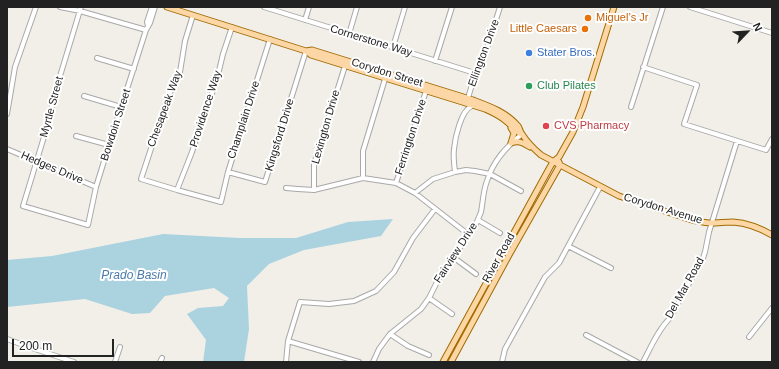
<!DOCTYPE html>
<html>
<head>
<meta charset="utf-8">
<style>
  body { margin:0 }
  #map { position:relative; width:779px; height:369px; overflow:hidden; background:#f2efe9; font-family:Helvetica,sans-serif }
  canvas { display:block }
  .frame { position:absolute; inset:0; border:8px solid #222; pointer-events:none }
  .north { position:absolute; left:727px; top:12px; width:40px; height:40px; -webkit-text-stroke:3px #fff; paint-order:stroke; rotate:65deg; font-size:11px; font-weight:700; line-height:16px; text-align:center; color:#222 }
  .north::after { content:''; display:block; margin:auto; width:14px; height:18px; background:#222; clip-path:polygon(50% 0,100% 100%,50% 72%,0 100%) }
  .scale { position:absolute; left:12px; top:339px; width:102px; height:18px; box-sizing:border-box; border:2px solid #222; border-top:0; padding-left:5px; font-size:12px; line-height:14px; white-space:nowrap; color:#222; -webkit-text-stroke:3px #fff; paint-order:stroke }
</style>
</head>
<body>
<div id="map">
<canvas width="779" height="369"></canvas>
<div class="frame"></div>
<div class="north">N</div>
<div class="scale">200 m</div>
</div>
<script>
const ctx = document.querySelector('canvas').getContext('2d');
ctx.lineJoin = 'round';
function paint(path, color) {
  ctx.fillStyle = color;
  ctx.fill(path, 'evenodd');
}
function stroke(path, color, width, dash) {
  ctx.strokeStyle = color;
  ctx.lineWidth = width;
  ctx.lineCap = dash ? 'butt' : 'round';
  ctx.setLineDash(dash || []);
  ctx.stroke(path);
}
function label(font, color, halo, rows, align = 'center') {
  ctx.font = font + ' Helvetica,sans-serif';
  ctx.lineWidth = 4;
  ctx.setLineDash([]);
  ctx.textBaseline = 'middle';
  ctx.strokeStyle = halo;
  ctx.fillStyle = color;
  for (const [text, x, y, turn = 0] of rows) {
    ctx.save();
    ctx.translate(x, y);
    ctx.rotate((+turn || 0) * Math.PI / 180);
    ctx.textAlign = isNaN(turn) ? turn : align;
    if (halo) ctx.strokeText(text, 0, 0);
    ctx.fillText(text, 0, 0);
    ctx.restore();
  }
}
const water = new Path2D(`
  M393,219L381,236L304,250L269,264L247,286L249,329L244,362H203L206,340L187,314L198,308L223,306L229,298L214,288L165,296L150,313L132,314L85,299L7,307V260L52,256L163,234L240,238H296L348,222Z`);
const minor = new Path2D(`
  M60,7L80,11L146,30
  M81,7L57,86L47,127L23,206L88,225L96,187L109,145L146,30L150,23L155,7
  M264,7L478,74
  M690,7L772,33
  M193,15L185,41L180,72L168,97L141,179L177,190L221,202L228,172L270,39
  M305,20L309,7
  M148,26L147,22L152,7
  M349,34L357,7
  M393,47L405,7
  M97,58L134,69
  M435,61L452,7
  M643,67L697,85L684,124L766,150L772,139
  M84,96L121,107
  M468,98L471,88L482,64L500,7
  M631,107L663,7
  M7,114L15,67L36,7
  M76,136L109,145
  M7,149L96,187
  M228,172L265,182L306,51
  M455,172C454,164 453,156 454,149C455,138 461,110 472,106L471,104
  M363,178V151L385,79
  M396,183L426,91
  M286,188L298,189L314,190L363,178L396,183L415,193L469,235
  M177,190L192,152L205,111L216,83L223,54L232,27
  M314,190V164L345,66
  M415,193L433,179L455,172L466,170L475,171L490,174L521,191
  M478,220L500,233
  M568,246L611,268
  M453,257L476,274
  M429,298L452,314
  M390,334L408,346L429,355
  M586,335L637,362
  M749,337L772,308
  M7,339L26,346L74,362
  M288,341L359,362
  M115,362L120,347
  M160,362L162,358
  M286,362L288,341L300,302L329,304L354,301L376,291L394,272L413,238L435,209
  M373,362L379,349L390,334L421,309L429,298L439,278L475,226C477,222 479,217 481,212C483,202 483,191 487,181C493,161 506,147 522,134
  M502,362L505,349L545,277L559,263L600,187
  M643,362C651,347 658,330 670,318L703,258L705,252L709,232L737,141`);
const major = new Path2D(`
  M167,7L306,51L311,55L485,109C492,112 500,116 506,121C511,125 515,130 521,134
  M306,51L312,50L473,100C489,106 506,112 518,126C520,129 520,132 522,134C527,142 534,149 541,155L619,196L692,220C698,221 704,223 711,223C718,223 726,222 733,222C747,223 760,228 772,235
  M511,143L514,133L511,128
  M511,143C520,140 523,143 530,147
  M443,362L550,167L553,162L559,157L573,132L583,107L614,7
  M451,362L509,255L560,165L559,162`);
const markers = [
  [588,18,4,"#e8710a"],
  [585,29,4,"#e8710a"],
  [529,53,4,"#3f7fe0"],
  [529,86,4,"#2e9e5b"],
  [546,126,4,"#e0444e"]
];
const foodNames = [
  ["Miguel’s Jr",596,18],
  ["Little Caesars",577,29,"right"]
];
const streetNames = [
  ["Cornerstone Way",371,41,17],
  ["Ellington Drive",484,53,-70],
  ["Corydon Street",387,73,17],
  ["Myrtle Street",52,107,-75],
  ["Chesapeak Way",165,109,-70],
  ["Providence Way",206,109,-72],
  ["Champlain Drive",244,120,-72],
  ["Bowdoin Street",116,125,-72],
  ["Lexington Drive",326,127,-74],
  ["Kingsford Drive",280,135,-73],
  ["Ferrington Drive",411,137,-72],
  ["Hedges Drive",52,168,23],
  ["Corydon Avenue",663,209,17],
  ["Fairview Drive",456,253,-57],
  ["River Road",499,258,-61],
  ["Del Mar Road",685,288,-61]
];
const shopNames = [
  ["Stater Bros.",537,53]
];
const leisureNames = [
  ["Club Pilates",537,86]
];
const healthNames = [
  ["CVS Pharmacy",554,126]
];
const waterNames = [
  ["Prado Basin",134,276]
];
paint(water, '#aad3df');
stroke(minor, '#a9a9a9', 6);
stroke(major, '#a06b00', 7);
stroke(minor, '#fff', 4);
stroke(major, '#fcd6a4', 5);
for (const [x, y, r, color] of markers) {
  const dot = new Path2D();
  dot.arc(x, y, r, 0, 2 * Math.PI);
  ctx.fillStyle = color;
  ctx.fill(dot);
  stroke(dot, '#fff', 1.5);
}
label('11px', '#c56008', '#fff', foodNames, 'left');
label('11px', '#222', '#fff', streetNames);
label('11px', '#366cbe', '#fff', shopNames, 'left');
label('11px', '#27864d', '#fff', leisureNames, 'left');
label('11px', '#be3a42', '#fff', healthNames, 'left');
label('italic 12px', '#4a7aab', '#fff', waterNames);
</script>
</body>
</html>
